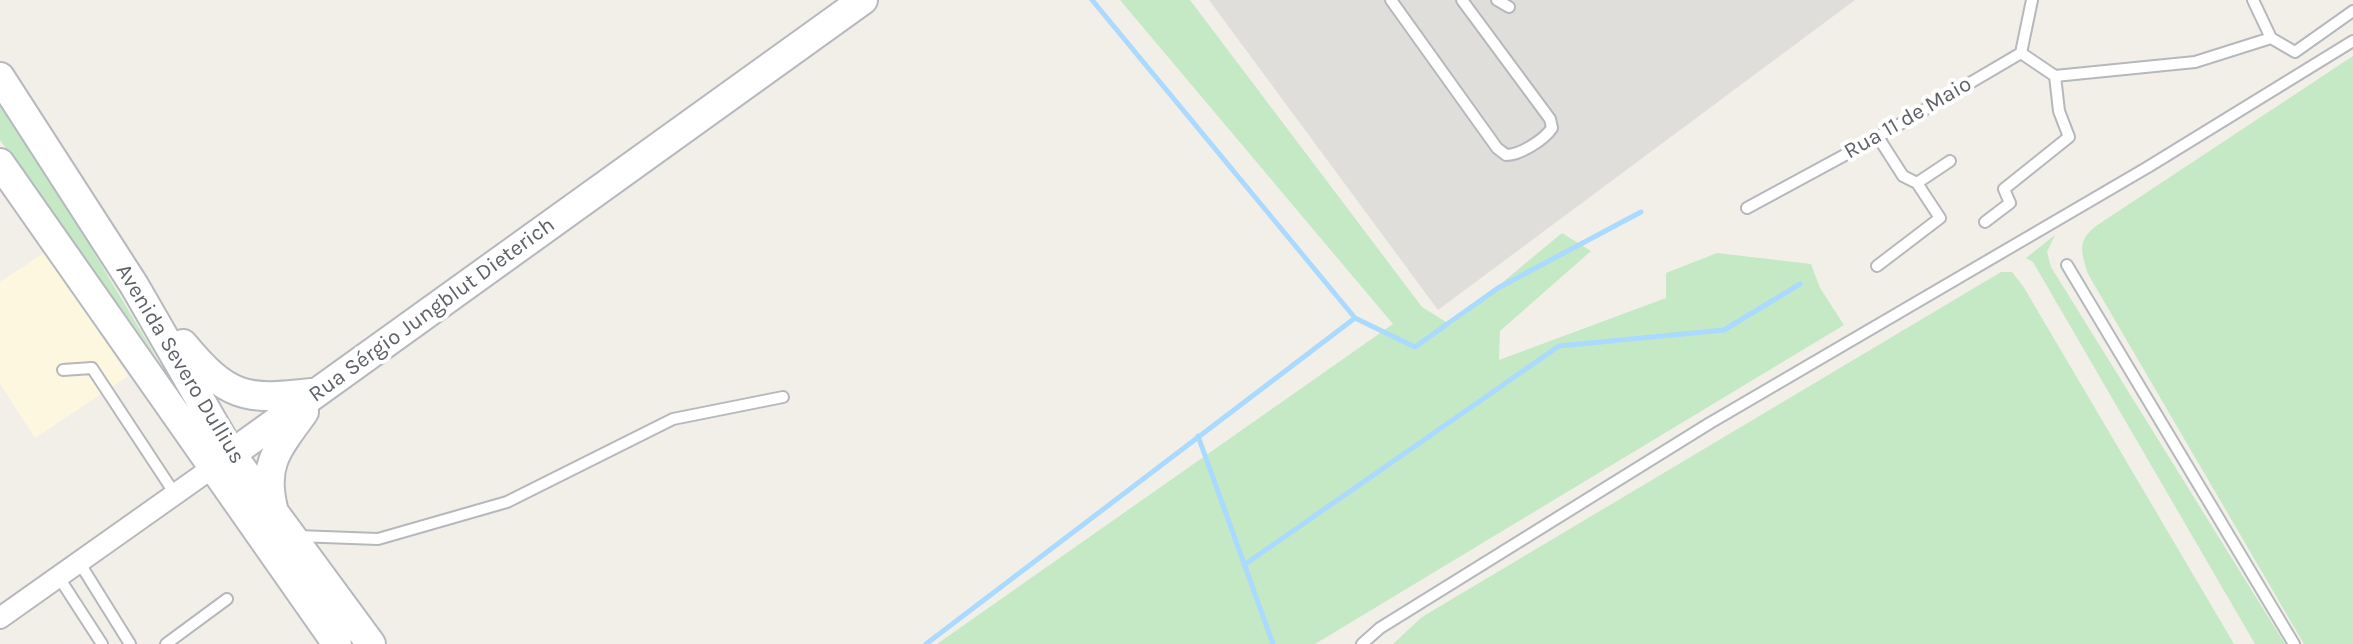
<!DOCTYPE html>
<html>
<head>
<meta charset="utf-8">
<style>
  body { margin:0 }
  canvas { display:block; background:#f1efe8 }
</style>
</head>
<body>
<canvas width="2353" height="644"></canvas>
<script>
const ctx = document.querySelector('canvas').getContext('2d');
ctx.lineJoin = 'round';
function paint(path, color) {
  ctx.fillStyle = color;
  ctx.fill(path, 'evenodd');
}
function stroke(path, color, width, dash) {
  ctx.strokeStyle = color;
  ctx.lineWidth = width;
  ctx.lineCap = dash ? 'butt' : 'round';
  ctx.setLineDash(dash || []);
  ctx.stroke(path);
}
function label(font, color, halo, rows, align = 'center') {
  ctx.font = font + ' Karla,sans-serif';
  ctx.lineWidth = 8;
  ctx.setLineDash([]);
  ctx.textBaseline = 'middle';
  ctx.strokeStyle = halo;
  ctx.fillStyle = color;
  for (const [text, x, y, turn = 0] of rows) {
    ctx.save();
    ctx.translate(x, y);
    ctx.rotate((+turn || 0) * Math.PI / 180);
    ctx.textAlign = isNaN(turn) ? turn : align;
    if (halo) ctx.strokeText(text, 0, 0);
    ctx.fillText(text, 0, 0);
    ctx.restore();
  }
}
const commercial = new Path2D(`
  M47,251L128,376L35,438L0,384V282Z`);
const industrial = new Path2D(`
  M1209,0H1855L1438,310Z`);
const green = new Path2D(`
  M1120,0H1190L1422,307L1451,325L1562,233L1591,251L1500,331L1499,360L1666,298V273L1717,253L1811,264L1820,288L1844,325L1315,644H937L1393,324Z
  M2353,56V644H2304L2088,274C2081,251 2077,241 2096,226Z
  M0,96L157,358L0,140Z
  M2055,235L2047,252L2051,267L2285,644H2255L2033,262L2026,258Z
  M2001,272H2012L2023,286L2234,644H1393L1422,617Z`);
const stream = new Path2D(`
  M1355,318L1415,347L1498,288L1641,212
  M1198,436L1273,644
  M1244,565L1559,346L1724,330L1800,284
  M926,644L1355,318L1092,0`);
const lane = new Path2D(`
  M1391,0L1497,148L1506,155C1520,155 1544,140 1552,128L1550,119L1462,0
  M1497,0L1509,7
  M2253,0L2271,38
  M2021,53L2055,76L2195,62L2271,38L2295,52L2353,11
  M1917,183L1950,161
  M1747,208L1878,137L2021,53L2032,0
  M1985,222L2010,203L2004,189L2069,137L2059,111L2055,76
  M2067,265L2294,644
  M1877,266L1940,218L1917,183L1903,176L1878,137
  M63,370L92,368L175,494
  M297,536L378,539L507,502L673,419L783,397
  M79,562L130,644
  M58,576L102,644
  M166,644L227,599
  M1362,644L1380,628L1710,423L2148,167L2353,41`);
const street = new Path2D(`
  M0,618L212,468`);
const secondary = new Path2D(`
  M0,77L134,285L232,455L371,644
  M0,163L337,644
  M183,344C227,397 244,401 312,393
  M212,468L863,0
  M273,508C262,463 279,447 304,412`);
const streetNames = [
  ["Rua 11 de Maio",1908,118,-30],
  ["Rua Sérgio Jungblut Dieterich",432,310,-36],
  ["Avenida Severo Dullius",180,364,59]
];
paint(commercial, '#fef7e0');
paint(industrial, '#e0deda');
paint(green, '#c5e8c5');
stroke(stream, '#aadaff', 5);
stroke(lane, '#b5b8bc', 14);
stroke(street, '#b5b8bc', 24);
stroke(secondary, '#b6babf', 32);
stroke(lane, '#fff', 10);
stroke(street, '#fff', 20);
stroke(secondary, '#fff', 28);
label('22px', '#5f6368', '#fff', streetNames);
</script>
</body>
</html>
